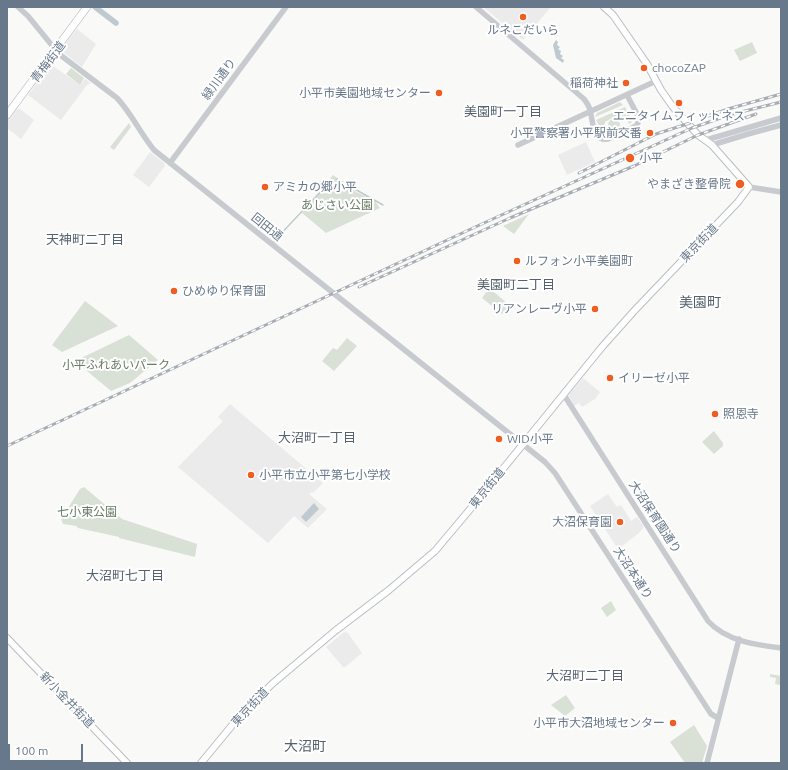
<!DOCTYPE html>
<html>
<head>
<meta charset="utf-8">
<style>
  body { margin:0 }
  #map { position:relative; width:788px; height:770px; overflow:hidden; background:#f9faf7; font-family:Ubuntu,sans-serif }
  canvas { display:block }
  .frame { position:absolute; inset:0; border:8px solid #67788a; pointer-events:none }
  .scale { position:absolute; left:8px; top:744px; width:75px; height:18px; box-sizing:border-box; border:2px solid #67788a; border-top:0; padding-left:5px; font-size:12px; line-height:14px; white-space:nowrap; color:#67788a; -webkit-text-stroke:3px #fff; paint-order:stroke }
</style>
</head>
<body>
<div id="map">
<canvas width="788" height="770"></canvas>
<div class="frame"></div>
<div class="scale">100 m</div>
</div>
<script>
const ctx = document.querySelector('canvas').getContext('2d');
ctx.lineJoin = 'round';
function paint(path, color) {
  ctx.fillStyle = color;
  ctx.fill(path, 'evenodd');
}
function stroke(path, color, width, dash) {
  ctx.strokeStyle = color;
  ctx.lineWidth = width;
  ctx.lineCap = dash ? 'butt' : 'round';
  ctx.setLineDash(dash || []);
  ctx.stroke(path);
}
function label(font, color, halo, rows, align = 'center') {
  ctx.font = font + ' Ubuntu,"Noto Sans JP",sans-serif';
  ctx.lineWidth = 4;
  ctx.setLineDash([]);
  ctx.textBaseline = 'middle';
  ctx.strokeStyle = halo;
  ctx.fillStyle = color;
  for (const [text, x, y, turn = 0] of rows) {
    ctx.save();
    ctx.translate(x, y);
    ctx.rotate((+turn || 0) * Math.PI / 180);
    ctx.textAlign = isNaN(turn) ? turn : align;
    if (halo) ctx.strokeText(text, 0, 0);
    ctx.fillText(text, 0, 0);
    ctx.restore();
  }
}
const built = new Path2D(`
  M483,7H551L523,40Z
  M77,29L96,44L82,67L63,52L62,48Z
  M53,66L80,85L85,79L91,83L87,85L61,120L28,95L48,68L50,70Z
  M17,109H20L34,120L21,139L7,128V121Z
  M586,142L595,162L567,175L558,155Z
  M150,152L164,163L165,166L149,187L133,175Z
  M583,378L600,392L595,399L582,407L579,403L574,406L568,395Z
  M230,404L323,483L313,493L312,492L309,494L327,509L308,528L294,516L268,543L178,467L223,421L218,417Z
  M608,494L617,507L621,505L631,521L637,517L644,527L639,533L618,549L590,506Z
  M344,632L348,633L362,653L345,667H343L326,647Z`);
const green = new Path2D(`
  M752,42L757,53L740,61L734,50Z
  M71,68L84,78L80,85L66,74Z
  M620,102L623,105L595,117L597,113Z
  M625,107L632,120L631,123L629,124L625,117L619,114L605,122L604,127L608,135L603,133L596,120Z
  M608 125a6 6 0 1 1 12 0a6 6 0 1 1-12 0Z
  M129,123L131,127L114,150L110,147Z
  M333,175L356,192L374,200L380,208L326,233L302,213Z
  M529,214L514,234L503,226Z
  M489,288L507,303L508,306L502,314L482,298Z
  M85,301L118,326L62,352L52,345Z
  M129,335L158,360L130,383L111,391L75,361Z
  M347,338L357,346L334,371L322,361L333,348L337,350Z
  M714,431L723,443V446L714,454L702,442Z
  M84,487L122,519L197,544L195,557L119,538V537L78,528L76,526L63,524L61,519L80,489Z
  M611,601L616,610L607,617L601,608Z
  M770,674L781,676V685L775,684L776,678L770,677Z
  M566,695L575,708L565,716L551,705Z
  M694,725L707,746L702,763H685L670,742Z`);
const water = new Path2D(`
  M556,40L558,42L557,45L560,47L558,49L561,51L560,54L563,56L561,58L564,60L563,63L556,58L553,45Z
  M314,503L319,509L306,522L301,517Z`);
const stream = new Path2D(`
  M337,179L383,205
  M273,242L328,184`);
const canal = new Path2D(`
  M95,7L116,23`);
const tertiary = new Path2D(`
  M18,7L28,16L59,54L117,98C132,114 140,133 154,150L545,462L555,473L711,714L718,718
  M476,7L584,99C587,103 589,106 590,110C593,120 592,142 608,139L636,126L638,123V116L627,95
  M706,140L781,118
  M518,145L656,81
  M712,145L748,134L781,125
  M170,163L286,7
  M749,187L781,192
  M564,395L708,621C726,641 756,645 781,648
  M707,763L739,639`);
const secondary = new Path2D(`
  M7,638L127,763
  M201,763L239,717L272,684L335,631L389,590L435,551L472,507L602,347L635,310L738,202L749,187L712,145L698,135L673,107L661,90L647,64L613,15L604,7`);
const primary = new Path2D(`
  M7,115L87,7`);
const rail = new Path2D(`
  M708,116L728,109L781,94
  M579,173L656,134L690,123
  M359,287L510,218L634,166L698,135L756,114
  M7,446L473,228L692,128L729,115L781,102`);
const markers = [
  [523,17,4,"#ee5e22"],
  [644,68,4,"#ee5e22"],
  [626,83,4,"#ee5e22"],
  [439,93,4,"#ee5e22"],
  [679,103,4,"#ee5e22"],
  [650,133,4,"#ee5e22"],
  [630,158,5,"#ee5e22"],
  [740,184,5,"#ee5e22"],
  [265,187,4,"#ee5e22"],
  [517,261,4,"#ee5e22"],
  [174,291,4,"#ee5e22"],
  [595,309,4,"#ee5e22"],
  [610,378,4,"#ee5e22"],
  [715,414,4,"#ee5e22"],
  [499,439,4,"#ee5e22"],
  [251,475,4,"#ee5e22"],
  [620,522,4,"#ee5e22"],
  [673,723,4,"#ee5e22"]
];
const poiNames = [
  ["ルネこだいら",523,30,"center"],
  ["chocoZAP",652,68],
  ["稲荷神社",618,83,"right"],
  ["小平市美園地域センター",431,93,"right"],
  ["エニタイムフィットネス",679,116,"center"],
  ["小平警察署小平駅前交番",642,133,"right"],
  ["小平",639,158],
  ["やまざき整骨院",731,184,"right"],
  ["アミカの郷小平",273,187],
  ["ルフォン小平美園町",525,261],
  ["ひめゆり保育園",182,291],
  ["リアンレーヴ小平",587,309,"right"],
  ["イリーゼ小平",618,378],
  ["照恩寺",723,414],
  ["WID小平",507,439],
  ["小平市立小平第七小学校",259,475],
  ["大沼保育園",612,522,"right"],
  ["小平市大沼地域センター",665,723,"right"]
];
const streetNames = [
  ["青梅街道",48,62,-53],
  ["緑川通り",219,79,-54],
  ["回田通",267,227,39],
  ["東京街道",699,243,-46],
  ["東京街道",487,488,-51],
  ["大沼保育園通り",655,517,57],
  ["大沼本通り",633,573,57],
  ["新小金井街道",67,700,46],
  ["東京街道",250,707,-47]
];
const parkNames = [
  ["あじさい公園",337,205],
  ["小平ふれあいパーク",116,365],
  ["七小東公園",87,512]
];
const neighbourhoodNames = [
  ["美園町一丁目",503,112],
  ["天神町二丁目",85,240],
  ["美園町二丁目",516,285],
  ["大沼町一丁目",317,438],
  ["大沼町七丁目",125,576],
  ["大沼町二丁目",585,676]
];
const quarterNames = [
  ["美園町",700,302],
  ["大沼町",305,746]
];
paint(built, '#eaebea');
paint(green, '#d9e0d6');
paint(water, '#bfcad0');
stroke(stream, '#bfcad0', 1.5);
stroke(canal, '#bfcad0', 5.5);
stroke(secondary, '#b9bec3', 8);
stroke(primary, '#b8bcc1', 8);
stroke(tertiary, '#c7cbcf', 5.5);
stroke(secondary, '#fff', 6);
stroke(primary, '#fff', 7);
stroke(rail, '#a7adb4', 3);
stroke(rail, '#fff', 1.5, [4.5]);
for (const [x, y, r, color] of markers) {
  const dot = new Path2D();
  dot.arc(x, y, r, 0, 2 * Math.PI);
  ctx.fillStyle = color;
  ctx.fill(dot);
  stroke(dot, '#fff', 1.5);
}
label('12px', '#67788a', '#fff', poiNames, 'left');
label('12px', '#67788a', '#fff', streetNames);
label('12px', '#667b62', '#fff', parkNames);
label('13px', '#55626e', '#fff', neighbourhoodNames);
label('14px', '#55626e', '#fff', quarterNames);
</script>
</body>
</html>
